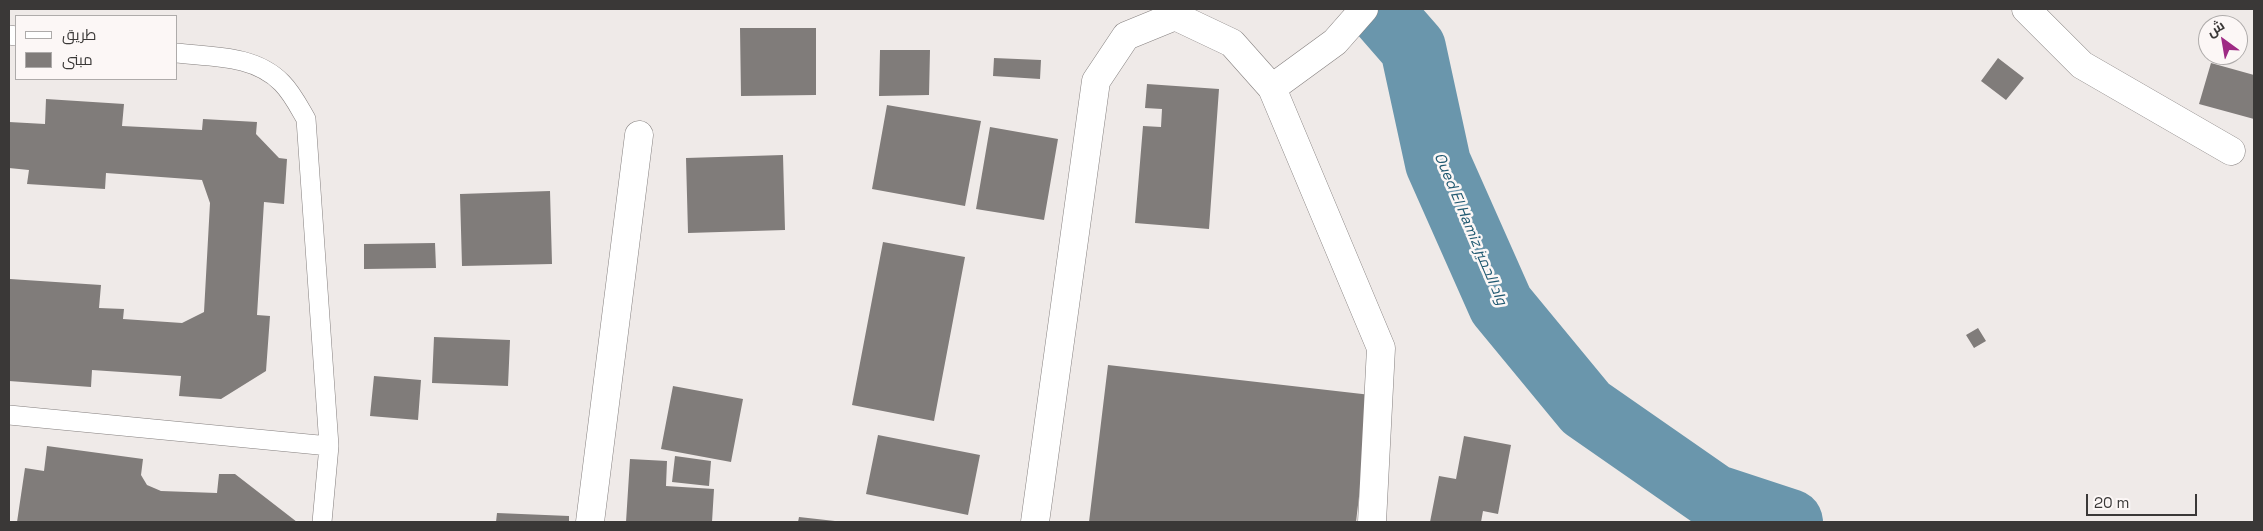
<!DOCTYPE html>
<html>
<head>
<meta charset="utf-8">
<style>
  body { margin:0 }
  #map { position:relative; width:2263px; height:531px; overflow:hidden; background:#efeae8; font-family:"Space Grotesk",Cairo,sans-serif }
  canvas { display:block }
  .frame { position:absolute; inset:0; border:10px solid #3a3837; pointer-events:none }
  .legend { position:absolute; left:15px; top:15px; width:162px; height:65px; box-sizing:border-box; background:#fcf7f6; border:1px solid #aeabaa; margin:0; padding:6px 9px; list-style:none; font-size:15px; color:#3a3837 }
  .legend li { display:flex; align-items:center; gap:10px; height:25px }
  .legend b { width:25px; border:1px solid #aeabaa }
  .north { position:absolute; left:2198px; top:15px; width:50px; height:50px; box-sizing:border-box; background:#fcf7f6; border:1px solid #aeabaa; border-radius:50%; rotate:328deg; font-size:14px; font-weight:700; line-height:20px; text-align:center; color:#3a3837 }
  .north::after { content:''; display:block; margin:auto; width:18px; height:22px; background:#9e2a84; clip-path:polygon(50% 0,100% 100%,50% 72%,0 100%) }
  .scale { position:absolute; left:2086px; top:494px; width:111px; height:22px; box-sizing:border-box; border:2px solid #3a3837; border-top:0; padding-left:6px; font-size:15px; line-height:18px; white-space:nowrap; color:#3a3837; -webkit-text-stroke:4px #fcf7f6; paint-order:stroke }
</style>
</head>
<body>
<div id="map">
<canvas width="2263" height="531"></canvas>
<div class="frame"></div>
<ul class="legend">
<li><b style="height:6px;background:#fff"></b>طريق</li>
<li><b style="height:14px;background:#807c7a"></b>مبنى</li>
</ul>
<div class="north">ش</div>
<div class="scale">20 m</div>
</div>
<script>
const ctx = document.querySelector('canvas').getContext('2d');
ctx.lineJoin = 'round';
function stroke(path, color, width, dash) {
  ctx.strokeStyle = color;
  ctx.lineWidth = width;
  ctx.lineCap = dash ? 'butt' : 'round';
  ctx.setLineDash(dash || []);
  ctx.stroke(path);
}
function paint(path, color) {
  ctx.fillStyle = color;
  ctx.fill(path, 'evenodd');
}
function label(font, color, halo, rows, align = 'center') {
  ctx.font = font + ' "Space Grotesk",Cairo,sans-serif';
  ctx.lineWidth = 5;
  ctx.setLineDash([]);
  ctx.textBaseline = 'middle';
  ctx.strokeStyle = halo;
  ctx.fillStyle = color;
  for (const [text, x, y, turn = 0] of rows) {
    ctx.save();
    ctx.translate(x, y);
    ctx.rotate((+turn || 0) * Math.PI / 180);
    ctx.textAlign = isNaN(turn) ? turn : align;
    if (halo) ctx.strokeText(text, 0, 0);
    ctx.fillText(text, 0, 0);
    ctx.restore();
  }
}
const river = new Path2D(`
  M1379,9L1413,48L1438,163L1501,305L1586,408L1714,497L1790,522`);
const building = new Path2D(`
  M740,28H816V95L741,96Z
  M880,50H930L929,95L879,96Z
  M994,58L1041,60L1040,79L993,76Z
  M1998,58L2024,78L2006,100L1981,81Z
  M2211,63L2254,75V119L2199,104Z
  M1147,84L1219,89L1209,229L1135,223L1143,126L1161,127L1162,109L1145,108Z
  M46,99L124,104L122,126L202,130L203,119L257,122L256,134L279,158L287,159L284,204L264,202L257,315L270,316L266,371L221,399L179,396L181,376L92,370L91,387L9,381L10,279L101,285L99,308L124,309L123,319L182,323L204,312L210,203L202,180L106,173L105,189L27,184L29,170L9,168V122L45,124Z
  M887,105L981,121L965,206L872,189Z
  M990,127L1058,139L1044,220L976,209Z
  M783,155L785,230L688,233L686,158Z
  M550,191L552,264L462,266L460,194Z
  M883,242L965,257L934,421L852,405Z
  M435,243L436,268L364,269V244Z
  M1978,328L1986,341L1974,348L1966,335Z
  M434,337L510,340L508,386L432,383Z
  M1108,365L1371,395L1356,522H1089Z
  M374,376L421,380L418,420L370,416Z
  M673,386L743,399L731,462L661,449Z
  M878,435L980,455L968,515L866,494Z
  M1464,436L1511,445L1498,514L1483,511L1481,522H1430L1439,476L1456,479Z
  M47,446L143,459L141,475L147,485L161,491L217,493L219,474H235L297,522H17L25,468L44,471Z
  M675,456L711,461L709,486L672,482Z
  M630,459L667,461L666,486L714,489L712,522H626Z
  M497,513L569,516V522H496Z
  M799,517L835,521V522H798Z`);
const service = new Path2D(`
  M9,35L16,36
  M176,53C213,57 255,55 282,83C292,93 299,107 306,119L329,446L322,522
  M9,415L329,446`);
const minor = new Path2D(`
  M2026,9L2082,65L2231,151
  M1272,88L1381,348L1372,522
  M590,522L639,135
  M1035,522L1096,81L1126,36L1175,16L1232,43L1272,88L1335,42L1364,9`);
const waterNames = [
  ["Oued El Hamiz واد الحميز",1470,229,67]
];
stroke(river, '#6a96ac', 66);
paint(building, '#807c7a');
stroke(service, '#847f7e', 20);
stroke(minor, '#847f7e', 29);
stroke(service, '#fff', 19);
stroke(minor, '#fff', 28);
label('italic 15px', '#205971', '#fcf7f6', waterNames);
</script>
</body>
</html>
